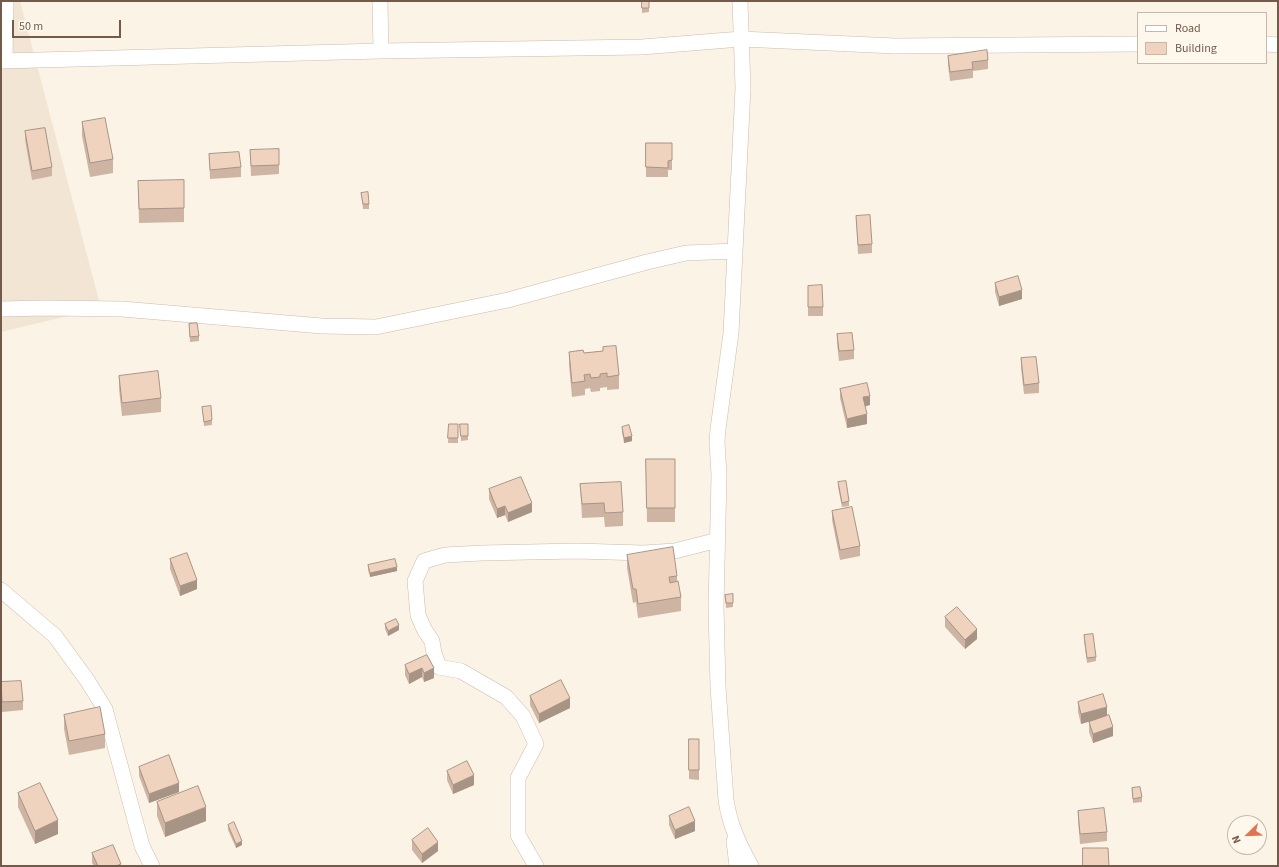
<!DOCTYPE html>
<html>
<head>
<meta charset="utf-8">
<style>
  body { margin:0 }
  #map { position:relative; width:1279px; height:867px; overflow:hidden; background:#fbf3e5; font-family:"Source Sans 3",sans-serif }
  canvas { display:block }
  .frame { position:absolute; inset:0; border:2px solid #735b4c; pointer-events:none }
  .legend { position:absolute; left:1137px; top:12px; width:130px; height:52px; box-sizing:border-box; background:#fef7eb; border:1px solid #c6b9ab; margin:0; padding:5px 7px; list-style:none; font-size:12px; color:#735b4c }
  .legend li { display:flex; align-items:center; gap:8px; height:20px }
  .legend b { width:20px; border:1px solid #c6b9ab }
  .north { position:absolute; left:1227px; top:815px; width:40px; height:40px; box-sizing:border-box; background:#fef7eb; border:1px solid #c6b9ab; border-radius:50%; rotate:247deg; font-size:11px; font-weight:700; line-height:16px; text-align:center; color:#735b4c }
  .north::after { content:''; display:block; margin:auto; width:14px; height:18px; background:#df7650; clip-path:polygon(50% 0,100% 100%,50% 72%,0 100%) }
  .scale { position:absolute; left:12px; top:20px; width:109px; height:18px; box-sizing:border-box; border:2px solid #735b4c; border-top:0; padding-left:5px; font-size:12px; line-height:14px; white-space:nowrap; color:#735b4c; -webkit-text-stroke:3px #fef7eb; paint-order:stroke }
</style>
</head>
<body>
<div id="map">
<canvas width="1279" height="867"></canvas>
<div class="frame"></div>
<ul class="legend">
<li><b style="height:5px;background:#fff"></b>Road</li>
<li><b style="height:11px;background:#efd3be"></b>Building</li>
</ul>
<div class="north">N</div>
<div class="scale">50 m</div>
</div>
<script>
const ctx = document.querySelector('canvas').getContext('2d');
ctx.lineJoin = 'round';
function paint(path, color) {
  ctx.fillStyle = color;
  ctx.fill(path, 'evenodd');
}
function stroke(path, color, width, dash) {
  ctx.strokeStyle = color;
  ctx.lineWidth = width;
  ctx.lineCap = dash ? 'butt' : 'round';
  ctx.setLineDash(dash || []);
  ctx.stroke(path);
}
const residential = new Path2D(`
  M1,1H20L101,308L1,332Z`);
const minor = new Path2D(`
  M380,1L381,51
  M740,1L743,88L731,333L718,429L717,442L719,475L716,607L718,687L726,800C730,826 739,844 751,866
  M1266,44L1278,45
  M1,61L381,51L642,47L741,39L895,46L1138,44
  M5,61L6,1
  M1,309L46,308L122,309L322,326L376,327L508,300L647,262L686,253L735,251
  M1,590L55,636L87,680L105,709L142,846L152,866
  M734,841L737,866
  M536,866L518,835V778L536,744L523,716L506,697L461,671L439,667L434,653L432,641L424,629L418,615L415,581L424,561L445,555L482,553L577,551L643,553L675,551L718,540`);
const wall = new Path2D(`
  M642,1H649V12L642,13Z
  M948,56L988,60V69L973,71V78L950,81L948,65Z
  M82,122L113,159V173L90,177L82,136Z
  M25,131L52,167V176L32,180L25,140Z
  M646,143H672V170H668V177H646Z
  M250,150L279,165V174L251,176Z
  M209,154L241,167V177L210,179Z
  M138,181L184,208V222L139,223Z
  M361,193L369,204V209H363Z
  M856,216L872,244V253L858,254Z
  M995,283L1022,299L999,306L995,292Z
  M808,286L823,307V316H808Z
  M189,324L199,336V341L190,342Z
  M837,334L854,350V359L839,361L837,343Z
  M603,347L619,375V389L607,390V387L600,388V391L591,392L590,388L585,389V395L572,397L569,365V352L584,353L603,351Z
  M1021,358L1039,383V393L1024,394L1021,368Z
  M119,376L161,398V412L122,416L119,389Z
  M840,389L870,405L865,406L867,424L847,428L840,398Z
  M202,407L212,420V425L204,426Z
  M449,424H458V443H448Z
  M460,424H468V440L461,441Z
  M622,427L632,441L624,443L622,432Z
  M646,459H675V522H647Z
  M838,482L849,501V506L842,507L838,487Z
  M580,484L623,512V526L605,527L604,517L582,518Z
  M489,489L532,512L508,522L505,515L497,518L489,499Z
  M832,511L860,546V556L840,560L832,520Z
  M627,555L677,576V581L681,597V611L638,618L636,602L633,603L627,568Z
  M170,559L197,589L180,596L170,569Z
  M368,565L397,571L370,577L368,570Z
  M725,595L733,603V607L726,608Z
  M945,617L977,639L965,649L945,627Z
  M385,624L399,630L388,636L385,629Z
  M1084,635L1096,657V661L1087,663L1084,640Z
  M405,665L434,668V678L424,682L422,677L409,684L405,675Z
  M1,682L23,701V710L2,712L1,700Z
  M530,696L570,708L539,723L530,705Z
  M1078,702L1107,716L1113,736L1093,743L1089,732V722L1107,716L1081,724L1078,712Z
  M64,715L105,734V748L69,755L64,729Z
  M689,739H699V780L689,779Z
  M139,767L179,792L149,803L139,776Z
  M447,771L474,785L453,794L447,780Z
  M1132,788L1142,797V802L1133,803Z
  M18,793L58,834L35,844L18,807Z
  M157,802L206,821L165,837L157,816Z
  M1078,811L1107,832V841L1080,844L1078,820Z
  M669,816L695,831L675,839L669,825Z
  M228,825L242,845L236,848L228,830Z
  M412,840L438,851L422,863L412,850Z
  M92,853L121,866H94L92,863Z`);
const shadedWall = new Path2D(`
  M1022,290V299L999,306V297Z
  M870,396V405L863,407V397Z
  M867,414V424L847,428V419Z
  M632,436V441L624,443V438Z
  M532,503V512L508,522V513Z
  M505,506V515L497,518V509Z
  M397,567V571L370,577V573Z
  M197,580V589L180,596V586Z
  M399,625V630L388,636V631Z
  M977,629V639L965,649V640Z
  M422,668V677L409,684V674Z
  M434,668V678L424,682V673Z
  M570,698V708L539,723V714Z
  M1107,707V716L1081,724V714Z
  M1113,727V736L1093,743V734Z
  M474,775V785L453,794V785Z
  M179,783V792L149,803V794Z
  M206,807V821L165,837V823Z
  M58,820V834L35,844V831Z
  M695,821V831L675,839V830Z
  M242,841V845L236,848V844Z
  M438,842V851L422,863V854Z`);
const building = new Path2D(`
  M642,1H649V8H642Z
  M987,50L988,60L972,62L973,69L950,72L948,56Z
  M105,118L113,159L90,163L82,122Z
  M45,128L52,167L32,171L25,131Z
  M646,143H672V160L668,161V168L646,167Z
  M279,149V165L251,166L250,150Z
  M239,152L241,167L210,170L209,154Z
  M184,180V208L139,209L138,181Z
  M368,192L369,204H363L361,193Z
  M870,215L872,244L858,245L856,216Z
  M1018,276L1022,290L999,297L995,283Z
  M822,285L823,307H808V286Z
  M197,323L199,336L190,337L189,324Z
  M852,333L854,350L839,351L837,334Z
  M616,346L619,375L607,377V373L600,374V377L591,378L590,374L584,375L585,381L572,383L569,352L583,350L584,353L603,351V347Z
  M1036,357L1039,383L1024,385L1021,358Z
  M158,371L161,398L122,403L119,376Z
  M867,383L870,396L863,397L867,414L847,419L840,389Z
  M211,406L212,420L204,422L202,407Z
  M449,424H458V438H448Z
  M460,424H468V436H461Z
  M629,425L632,436L624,438L622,427Z
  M646,459H675V508H647Z
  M521,477L532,503L508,513L505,506L497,509L489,489Z
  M846,481L849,501L842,503L838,482Z
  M621,482L623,512L605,513L604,503L582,504L580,484Z
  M852,507L860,546L840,550L832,511Z
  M673,547L677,576L669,577L670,583L678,581L681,597L638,604L636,589H633L627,555Z
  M187,553L197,580L180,586L170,559Z
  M395,559L397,567L370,573L368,565Z
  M733,594V603H726L725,595Z
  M957,607L977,629L965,640L945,617Z
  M396,619L399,625L388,631L385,624Z
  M1093,634L1096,657L1087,658L1084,635Z
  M427,655L434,668L424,673L422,668L409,674L405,665Z
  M561,680L570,698L539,714L530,696Z
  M21,681L23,701L2,702L1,682Z
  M1103,694L1107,707L1081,714L1078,702Z
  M100,707L105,734L69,741L64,715Z
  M1109,715L1113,727L1093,734L1089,722Z
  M689,739H699V770H689Z
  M169,755L179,783L149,794L139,767Z
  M467,761L474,775L453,785L447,771Z
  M40,783L58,820L35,831L18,793Z
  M198,786L206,807L165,823L157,802Z
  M1140,787L1142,797L1133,799L1132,788Z
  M689,807L695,821L675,830L669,816Z
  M1104,808L1107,832L1080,834L1078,811Z
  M234,822L242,841L236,844L228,825Z
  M428,828L438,842L422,854L412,840Z
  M113,845L121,864L116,866H98L92,853Z
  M1083,848H1108L1109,866H1083Z`);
paint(residential, '#f2e5d4');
stroke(minor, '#ccbbac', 16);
stroke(minor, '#fff', 15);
paint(wall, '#ceb5a3');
paint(shadedWall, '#a79485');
paint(building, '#efd3be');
stroke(building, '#a79485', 1);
</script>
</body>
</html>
